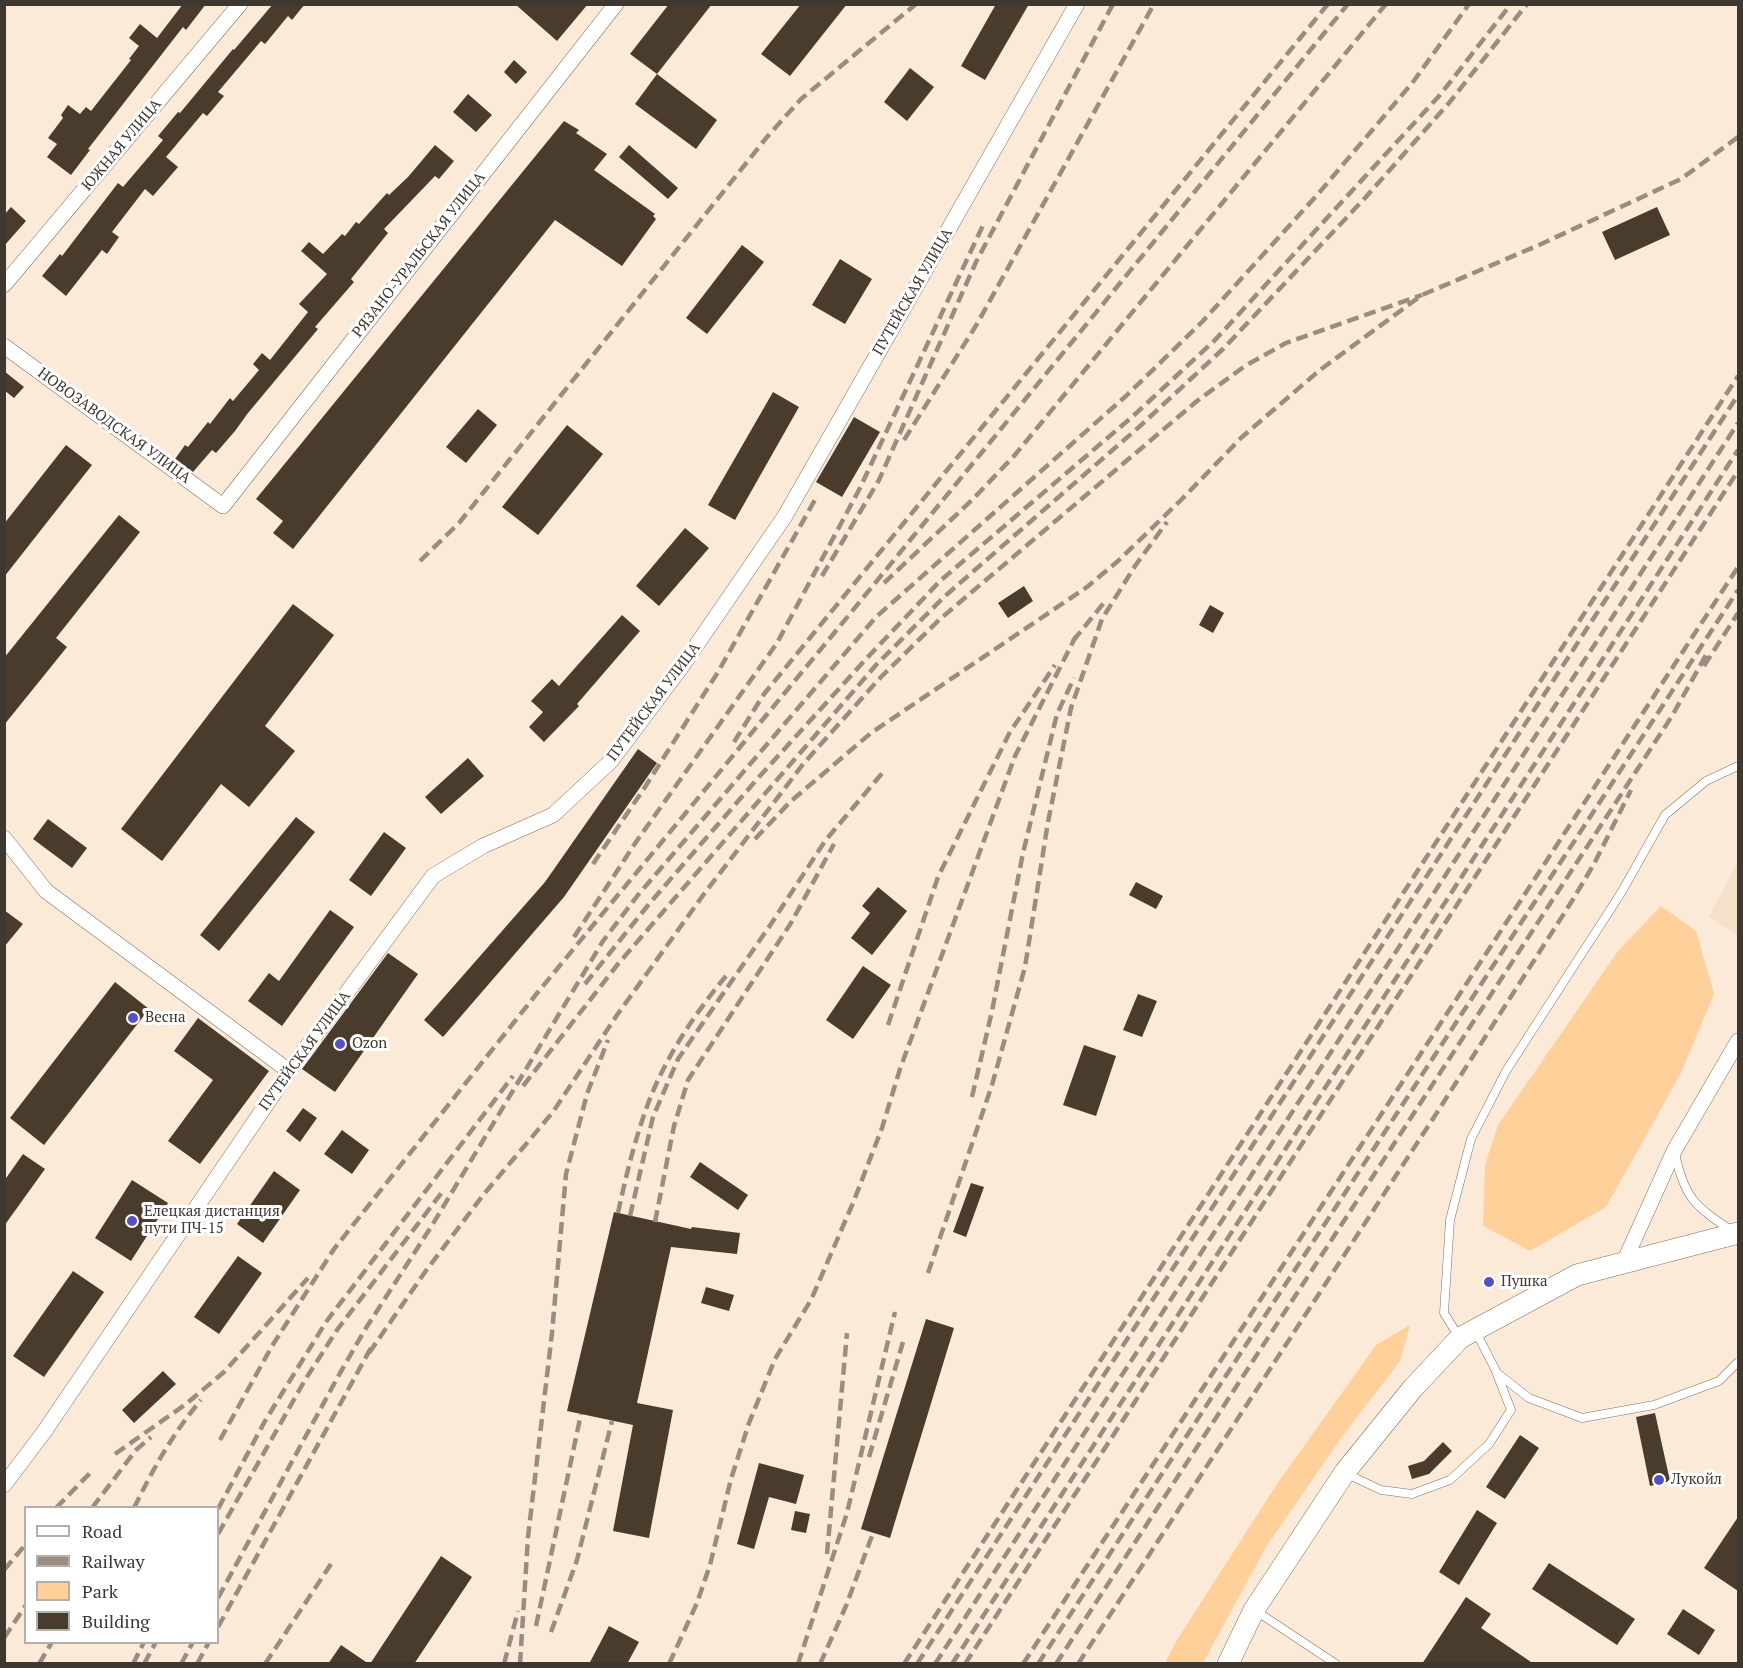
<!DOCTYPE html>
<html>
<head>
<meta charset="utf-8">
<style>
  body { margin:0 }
  #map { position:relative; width:1743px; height:1668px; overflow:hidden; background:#fbead8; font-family:"PT Serif",serif }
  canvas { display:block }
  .frame { position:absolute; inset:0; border:6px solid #3f3831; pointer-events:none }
  .legend { position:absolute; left:24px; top:1506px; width:195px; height:138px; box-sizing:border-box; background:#fff; border:2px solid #b2afad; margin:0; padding:8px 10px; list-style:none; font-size:18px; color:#3f3831 }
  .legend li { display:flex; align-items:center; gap:12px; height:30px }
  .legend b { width:30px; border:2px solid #b2afad }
</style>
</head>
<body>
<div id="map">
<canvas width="1743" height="1668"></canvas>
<div class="frame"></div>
<ul class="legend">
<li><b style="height:8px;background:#fff"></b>Road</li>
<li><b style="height:8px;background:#988d80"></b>Railway</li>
<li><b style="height:16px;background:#ffd09a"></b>Park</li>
<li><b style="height:16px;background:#493c2d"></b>Building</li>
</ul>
</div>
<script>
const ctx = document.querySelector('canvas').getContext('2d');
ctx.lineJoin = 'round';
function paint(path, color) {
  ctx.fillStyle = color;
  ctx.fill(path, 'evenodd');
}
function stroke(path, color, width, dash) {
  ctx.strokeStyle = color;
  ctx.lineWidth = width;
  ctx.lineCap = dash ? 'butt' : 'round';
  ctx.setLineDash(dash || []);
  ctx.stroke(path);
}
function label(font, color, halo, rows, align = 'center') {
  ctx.font = font + ' "PT Serif",serif';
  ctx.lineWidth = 6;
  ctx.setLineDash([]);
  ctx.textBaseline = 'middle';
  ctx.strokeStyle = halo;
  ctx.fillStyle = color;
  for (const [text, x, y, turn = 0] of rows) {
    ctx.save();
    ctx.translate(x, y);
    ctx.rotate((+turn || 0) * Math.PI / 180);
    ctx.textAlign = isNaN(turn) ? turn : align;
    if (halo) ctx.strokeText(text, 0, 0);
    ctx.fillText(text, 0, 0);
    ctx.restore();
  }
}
const built = new Path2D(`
  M1738,861V935L1709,917Z`);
const green = new Path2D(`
  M1661,906L1696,931L1714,994L1680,1075L1606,1207L1530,1251L1483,1226L1485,1165L1498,1125L1618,951Z
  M1410,1325L1400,1361L1341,1438L1266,1547L1203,1663H1165L1175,1643L1277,1484L1376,1345Z`);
const building = new Path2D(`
  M183,4H206L186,30L183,27L88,149L90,150L71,175L47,157L57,144L48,138L63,118L61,115L68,105L80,114L86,107L91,111L131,60L129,59L139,46L129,38L140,24L157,38Z
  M273,4H305L292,20L288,16L265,44L261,41L218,92L224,96L207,116L203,113L166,157L178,167L153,196L145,189L112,232L119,237L107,254L102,250L66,296L42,276L60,254L62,256L118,183L123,187L163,140L158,136L178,112L180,113L233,49L234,50Z
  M515,4H588L557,41Z
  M669,4H712L657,74L630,54Z
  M801,4H847L790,76L761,54Z
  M996,4H1029L985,80L961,66Z
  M514,60L527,72L516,84L504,72Z
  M910,68L934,87L907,121L884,102Z
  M657,74L717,120L696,149L635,104Z
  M468,94L492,115L476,132L453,112Z
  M564,121L579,130L576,133L607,154L594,170L655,214L653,216L656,219L622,266L555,220L293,549L273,533L283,521L256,499Z
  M435,145L454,161L439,179L435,176L384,229L388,233L351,279L354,282L315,327L318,329L248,413L235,431L216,453L212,450L193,472L175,459L185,445L188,447L208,422L210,424L230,398L233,401L259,370L253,364L262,353L270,360L308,312L299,304L327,274L301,251L309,242L323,254L342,234L345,236L356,222L359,224L387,193L389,195L408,177Z
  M629,145L678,188L668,199L619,157Z
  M11,207L26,221L4,246V215Z
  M1657,207L1670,235L1615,260L1602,232Z
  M742,245L764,262L707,334L686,318Z
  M840,259L872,279L845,324L812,305Z
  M4,371L24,387L14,398L4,390Z
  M773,392L799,407L735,520L708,505Z
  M478,409L497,425L466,463L446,447Z
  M854,417L880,432L842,497L816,482Z
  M567,425L603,454L538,535L502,507Z
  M66,445L92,465L4,577V524Z
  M119,515L140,532L56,638L67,647L4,725V658Z
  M685,528L709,548L659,606L636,586Z
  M1024,586L1033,601L1008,618L998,603Z
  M293,604L334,635L265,726L295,751L249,807L221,784L162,861L121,829Z
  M1210,605L1224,613L1213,633L1199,625Z
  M622,615L640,631L577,704L579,706L544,742L529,727L543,712L531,701L552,679L559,686Z
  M638,749L657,763L564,897L443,1037L424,1020L545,882Z
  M468,758L484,776L441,814L425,797Z
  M296,817L315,832L219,951L200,935Z
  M48,819L87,848L72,868L33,839Z
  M384,832L406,848L371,896L349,880Z
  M1136,882L1163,896L1156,909L1129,895Z
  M878,887L907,911L872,955L851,938L870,913L862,906Z
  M4,910L23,924L4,947Z
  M330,910L354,927L282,1026L248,1001L269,973L279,981Z
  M388,953L418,974L335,1092L302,1069Z
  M863,966L891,985L853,1039L826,1020Z
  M115,982L149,1009L44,1145L10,1118Z
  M1138,994L1157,1001L1142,1037L1123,1030Z
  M198,1018L269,1071L200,1164L168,1141L213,1080L174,1051Z
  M1084,1045L1116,1056L1096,1116L1063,1105Z
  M303,1108L317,1118L300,1142L286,1131Z
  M342,1130L369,1150L352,1174L324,1154Z
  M23,1154L45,1169L4,1226V1181Z
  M700,1162L748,1195L738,1210L690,1177Z
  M274,1171L300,1190L263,1243L237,1224Z
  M132,1180L168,1203L131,1261L95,1238Z
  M971,1183L984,1187L966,1237L953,1232Z
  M614,1212L691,1229L692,1227L740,1233L737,1254L671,1247L637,1403L673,1410L649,1538L613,1531L633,1425L567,1411Z
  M238,1256L262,1273L219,1334L194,1317Z
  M73,1271L104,1292L44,1377L13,1356Z
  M706,1287L734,1295L729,1311L701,1303Z
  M926,1319L954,1328L890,1538L861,1529Z
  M163,1371L176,1384L134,1423L122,1410Z
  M1655,1413L1670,1481L1650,1486L1636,1417Z
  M1520,1435L1539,1448L1505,1499L1486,1487Z
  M1443,1442L1452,1451L1429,1474L1412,1479L1408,1466L1424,1461Z
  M759,1463L804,1475L796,1504L769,1497L754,1549L737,1544Z
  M1477,1510L1497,1523L1459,1585L1439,1572Z
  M795,1511L810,1514L806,1533L791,1530Z
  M1738,1517V1591L1704,1568Z
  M441,1556L472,1577L414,1664H370Z
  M1549,1563L1635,1619L1617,1645L1532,1589Z
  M1466,1597L1491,1614L1481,1628L1534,1664H1422Z
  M1683,1609L1715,1630L1699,1655L1667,1634Z
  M609,1626L639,1642L627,1664H589Z
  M341,1645L369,1664H328Z`);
const lane = new Path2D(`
  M1675,1153C1684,1198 1695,1206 1732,1231
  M1475,1330L1497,1373L1529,1398L1582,1418L1654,1405L1719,1381L1738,1362
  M1459,1337L1444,1313L1450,1220L1471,1139L1506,1071L1621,893L1665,815L1706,781L1738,766
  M1345,1473L1381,1490L1412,1494L1450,1480L1489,1444L1511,1410L1497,1374
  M1256,1611L1336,1664`);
const street = new Path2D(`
  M4,285L240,4
  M4,346L223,506L616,4
  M4,838L46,891L289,1071
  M1624,1262L1674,1151L1738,1041
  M4,1485L44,1432L289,1071L433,876L483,846L553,815L611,761L680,669L785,516L1077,4`);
const secondary = new Path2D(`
  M1228,1664L1254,1610L1345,1472L1413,1388L1460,1338L1577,1275L1738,1233`);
const rail = new Path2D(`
  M904,440L977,324L1154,4
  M420,561L459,523L767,137L801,99L916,4
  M822,576L879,480L976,262L1113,4
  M884,583L972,500L1014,456L1386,4
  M1073,641L1107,599
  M1704,666L1738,613
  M734,742L764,694L1328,4
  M755,839L790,802L871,733L1087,587L1118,561L1182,499L1242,437L1320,370L1422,295L1539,245L1681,179L1738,137
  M593,864L645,787L718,672L816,498
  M574,937L636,842L777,643L860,488L985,221
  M585,984L649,904L759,777L866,659L940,581L1132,417L1215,340L1440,95L1511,4
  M888,1025L938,877L1010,732L1055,665
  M523,1086L618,964L876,665L945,596L1139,427L1223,349L1365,198L1449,103L1527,4
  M972,1097L992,1011L1023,853L1057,714L1074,678
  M618,1213C625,1180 633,1147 644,1115C661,1064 692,1017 726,976
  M630,1216L653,1117L678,1059L771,924L825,841L884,771
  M655,1222L674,1126L688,1080L791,923L834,844
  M928,1273L992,1085L1025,967L1048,822L1071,708L1102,619L1135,566L1167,522
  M369,1353L425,1272L484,1194L553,1112L617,1015L704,894L804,763L880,678L940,619L1197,401L1245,366L1286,343L1422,295
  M220,1440L272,1346L334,1249L538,992L849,615L1348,4
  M115,1454L186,1404L224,1372L308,1278
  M869,1457L903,1342
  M56,1508L91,1472
  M92,1508L136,1450L151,1437
  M134,1508C153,1469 173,1433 201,1400
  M218,1509L265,1421L326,1322L513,1076
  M218,1534L305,1380L337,1330L443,1191
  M827,1554L847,1333
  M4,1570L26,1544
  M218,1598L340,1373L366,1328L431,1227L603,941L638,895L876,617L1126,396L1202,322L1318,194L1413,82L1469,4
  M536,1626L581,1414
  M218,1627L372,1346
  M551,1632L577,1560L612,1421
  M4,1638L26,1605
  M39,1664L52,1642
  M133,1664L144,1642
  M144,1664L156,1642
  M181,1664L193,1642
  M197,1664L209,1642
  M265,1664L331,1564
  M504,1664L518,1611
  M520,1664L528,1537L552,1333L566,1174L587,1094L608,1040
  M669,1664L697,1603L710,1565L731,1479L749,1423L775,1359L811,1300L853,1203L882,1128L900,1069L1015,756L1076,636
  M798,1664L847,1513L895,1312
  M820,1664L846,1606L873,1533
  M904,1664L1738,376
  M917,1664L1738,395
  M935,1664L1738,423
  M952,1664L1738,450
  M965,1664L1738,471
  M1023,1664L1738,567
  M1038,1664L1738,590
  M1056,1664L1672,716L1706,655
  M1078,1664L1438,1111L1572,901L1594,864L1631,790`);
const markers = [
  [133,1018,6,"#5650c7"],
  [340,1044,6,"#5650c7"],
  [132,1221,6,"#5650c7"],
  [1489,1282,6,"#5650c7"],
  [1659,1480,6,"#5650c7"]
];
const streetNames = [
  ["ЮЖНАЯ УЛИЦА",122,145,-50],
  ["РЯЗАНО-УРАЛЬСКАЯ УЛИЦА",419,255,-52],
  ["ПУТЕЙСКАЯ УЛИЦА",913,292,-60],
  ["НОВОЗАВОДСКАЯ УЛИЦА",114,426,36],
  ["ПУТЕЙСКАЯ УЛИЦА",654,702,-53],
  ["ПУТЕЙСКАЯ УЛИЦА",305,1051,-54]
];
const poiNames = [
  ["Весна",145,1018],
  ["Ozon",352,1044],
  ["Елецкая дистанция",144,1212],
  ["пути ПЧ-15",144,1229],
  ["Пушка",1501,1282],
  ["Лукойл",1671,1480]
];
paint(built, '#f6e0c7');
paint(green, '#ffd09a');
paint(building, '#493c2d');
stroke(lane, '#807160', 9);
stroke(street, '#807160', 16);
stroke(secondary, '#807160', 22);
stroke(lane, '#fff', 8);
stroke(street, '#fff', 15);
stroke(secondary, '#fff', 21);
stroke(rail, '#988d80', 4.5, [12, 6]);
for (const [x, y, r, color] of markers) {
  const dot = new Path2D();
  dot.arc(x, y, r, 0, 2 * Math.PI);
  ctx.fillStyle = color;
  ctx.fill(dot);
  stroke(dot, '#fff', 2);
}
label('15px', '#3f3831', '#fff', streetNames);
label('15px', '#3f3831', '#fff', poiNames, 'left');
</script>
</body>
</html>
